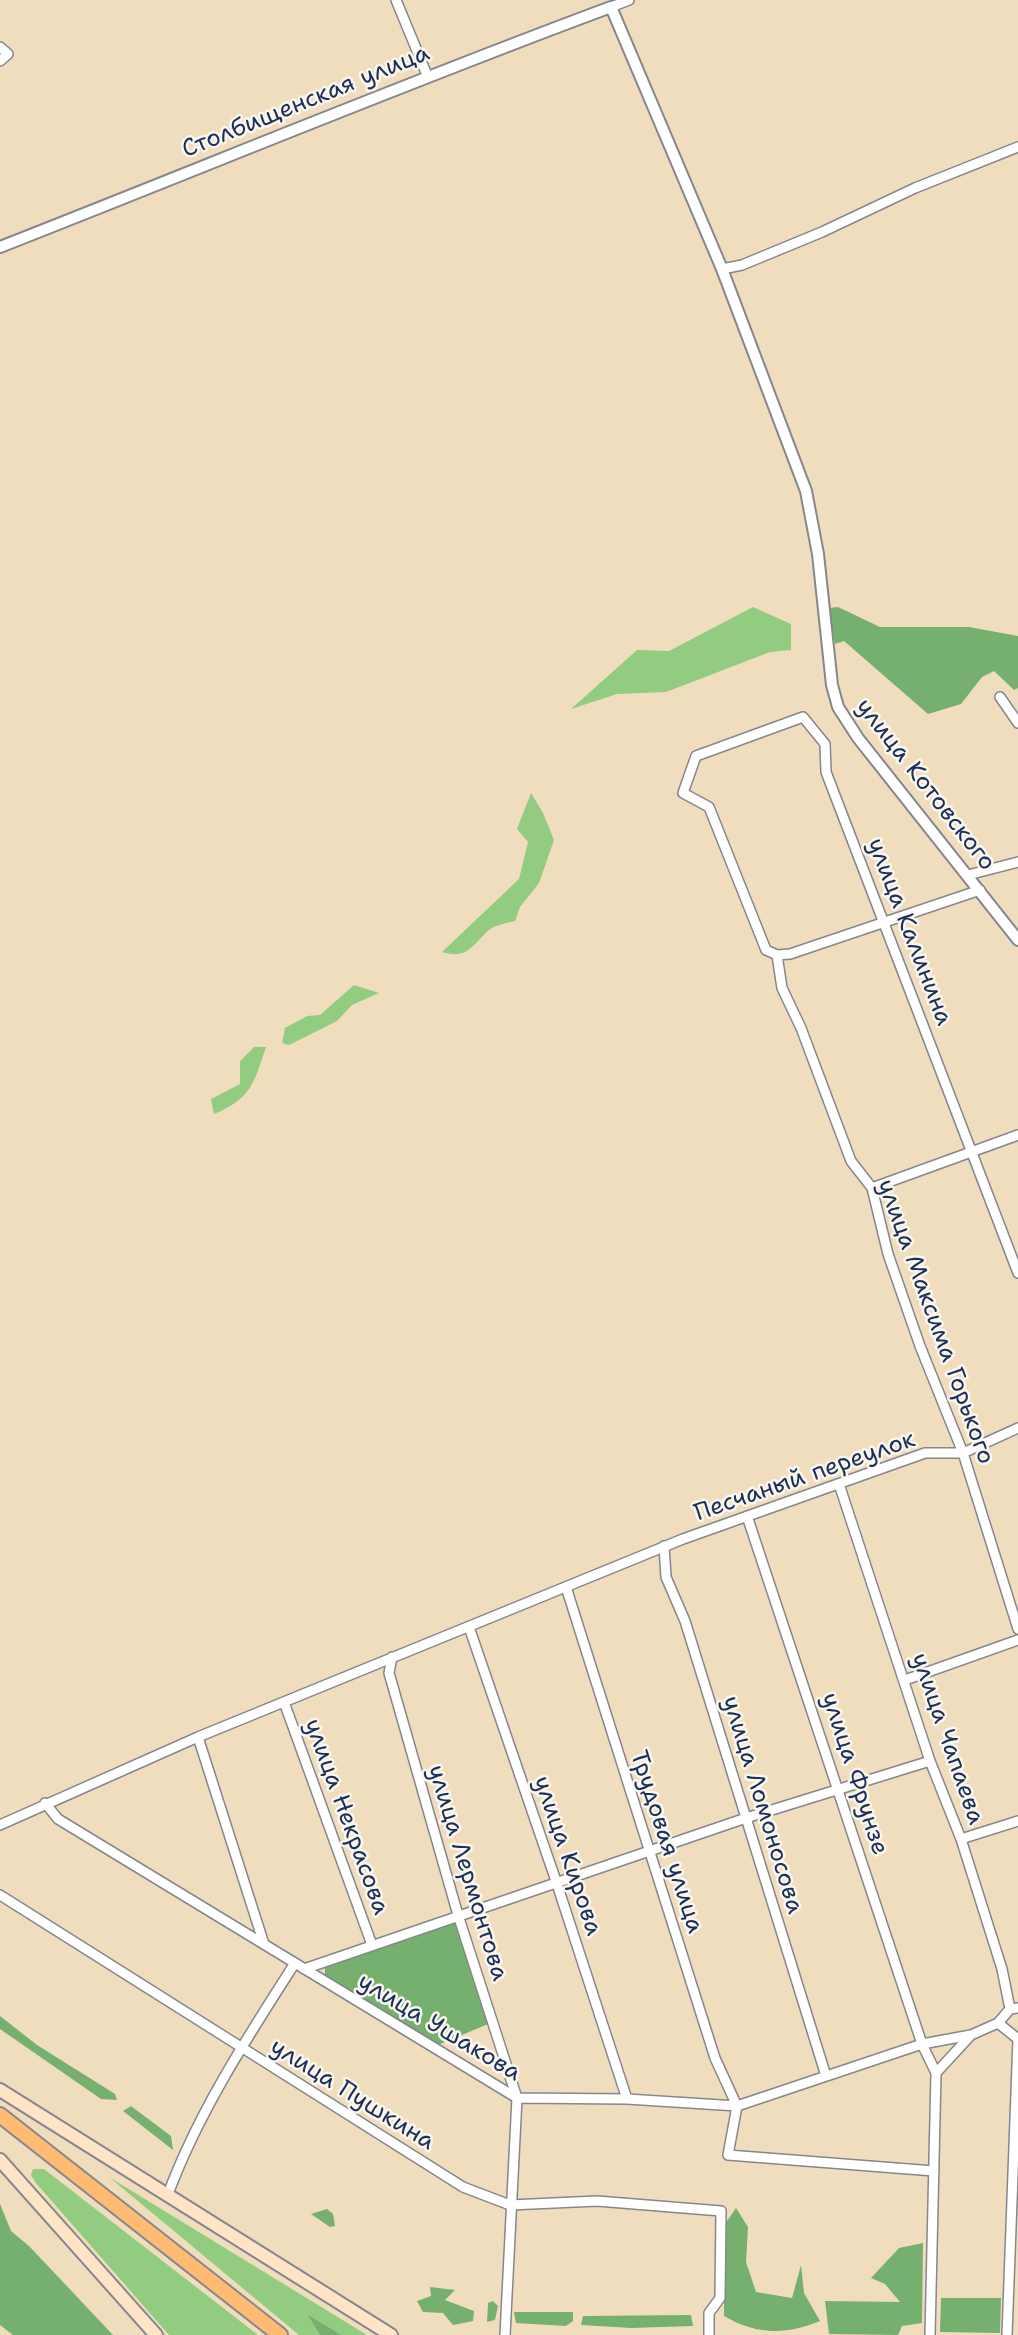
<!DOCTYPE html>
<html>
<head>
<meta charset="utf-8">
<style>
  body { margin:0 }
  canvas { display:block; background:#f0ddbe }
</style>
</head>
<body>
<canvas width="1018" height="2335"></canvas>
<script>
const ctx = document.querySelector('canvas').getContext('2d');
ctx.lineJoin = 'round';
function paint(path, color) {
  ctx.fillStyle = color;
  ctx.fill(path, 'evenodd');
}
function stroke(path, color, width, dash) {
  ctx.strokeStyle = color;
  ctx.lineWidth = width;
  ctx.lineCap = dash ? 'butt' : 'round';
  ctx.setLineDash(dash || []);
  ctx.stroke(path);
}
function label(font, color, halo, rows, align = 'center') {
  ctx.font = font + ' "Shantell Sans",sans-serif';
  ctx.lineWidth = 5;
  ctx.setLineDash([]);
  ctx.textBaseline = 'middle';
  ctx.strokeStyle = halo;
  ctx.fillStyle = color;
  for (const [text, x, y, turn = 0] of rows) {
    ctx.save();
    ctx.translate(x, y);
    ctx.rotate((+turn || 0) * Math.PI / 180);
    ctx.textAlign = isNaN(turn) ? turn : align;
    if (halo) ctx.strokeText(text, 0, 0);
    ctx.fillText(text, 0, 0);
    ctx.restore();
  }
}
const green = new Path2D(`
  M753,607L791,624V650L770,652L666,692L617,694L571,709L637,650L669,651Z
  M531,793L543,813L554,840L539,883L520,907L515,921C507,923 495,925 489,930C473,944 468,960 442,952L519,879L528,842L517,829Z
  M354,985L379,993L352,1005L337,1021L289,1045L282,1043L285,1028L307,1016L320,1015Z
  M254,1047H266C254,1083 251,1099 214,1114L211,1099L240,1084V1061Z
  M33,2169H44L258,2335H169L35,2182L31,2175Z
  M109,2177L367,2335H299Z`);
const forest = new Path2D(`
  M838,607L880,627H969L1018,636V688L1014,690L994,671L982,677L961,704L928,714L844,641L835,644L829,608Z
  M454,1921L488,2024L438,2045L325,1976V1965Z
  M0,2016L37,2045L115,2094L117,2100L101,2099L0,2029Z
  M131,2106L171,2136L173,2150L123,2111Z
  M0,2204L11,2231L29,2246L113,2335H13L0,2325Z
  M736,2208L748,2227L746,2262L756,2292L792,2298L801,2265L804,2293L820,2321C786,2335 756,2335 724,2316L725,2224Z
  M327,2209L333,2214L335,2226L330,2227L311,2214Z
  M923,2243L922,2323L902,2326L898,2335L829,2334L825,2301L900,2302L885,2284L871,2278L899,2248Z
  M430,2287L455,2290L445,2300L474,2311L473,2321L453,2325L443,2313L423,2312L417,2301L431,2296Z
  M941,2298H1001L1000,2333L940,2332Z
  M493,2301L498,2306L495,2320L487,2322L488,2303Z
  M514,2312H573V2321L566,2326L516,2323Z
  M308,2315L341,2335H320Z
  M691,2315L693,2326L631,2328L581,2325L583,2316Z`);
const minor = new Path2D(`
  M396,0L427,75
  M611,7L629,0
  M0,47L8,54L0,61
  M722,269L742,265L822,232L915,188L1018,147
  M1000,697L1018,723
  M968,875L1018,862
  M980,890L790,954L777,955L766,950L709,807L683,793L696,756L803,717L825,744L826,772L1018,1273
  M777,955L782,988L801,1028L851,1161L872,1188L888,1254L920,1346L963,1453L1018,1629
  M872,1188L1018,1135
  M839,1484L930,1761L961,1839L1002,1969L1010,2009
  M747,1516L922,2044L936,2073L930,2335
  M664,1546L666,1577L685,1621L826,2076
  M566,1587L715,2058L737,2106L728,2155L934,2171
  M469,1627L556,1881L627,2099
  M392,1657L389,1673L458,1915L517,2098L505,2335
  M905,1680L1018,1640
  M284,1702L372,1945
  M198,1737L264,1944
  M45,1803L58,1819L517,2098L627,2099L737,2106L922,2044L971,2035L998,2023L1010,2009L1018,2008
  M0,1825L198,1737L683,1539L925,1453H963L1018,1428
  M961,1839L1018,1821
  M0,1895L463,2187L510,2205L597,2201L721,2211L720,2298L709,2313V2335
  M304,1969L746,1818L930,1761
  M998,2023L1018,2039L1007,2335
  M936,2073L971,2035
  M168,2194C199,2111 247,2038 295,1963`);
const tertiary = new Path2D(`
  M0,247C204,167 406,83 611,7L722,269L806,491L818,554L832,685L838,707L858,738L1018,940`);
const secondary = new Path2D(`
  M0,2090L391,2335
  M0,2160L156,2335`);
const primary = new Path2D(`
  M0,2115L280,2335`);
const streetNames = [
  ["Столбищенская улица",306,102,-22],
  ["улица Котовского",925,785,52],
  ["улица Калинина",909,932,69],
  ["улица Максима Горького",935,1322,70],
  ["Песчаный переулок",805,1477,-19],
  ["улица Чапаева",947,1739,71],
  ["улица Фрунзе",854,1774,72],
  ["улица Ломоносова",762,1805,73],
  ["улица Некрасова",346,1817,70],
  ["Трудовая улица",666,1842,72],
  ["улица Кирова",567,1856,71],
  ["улица Лермонтова",467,1873,73],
  ["улица Ушакова",439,2028,31],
  ["улица Пушкина",352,2095,32]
];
paint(green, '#92cc80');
paint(forest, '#75b06e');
stroke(minor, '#86868e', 12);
stroke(tertiary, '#86868e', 14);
stroke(secondary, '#86868e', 16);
stroke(primary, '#86868e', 18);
stroke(minor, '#fff', 9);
stroke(tertiary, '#fff', 10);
stroke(secondary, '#ffe4c6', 12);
stroke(primary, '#ffbb71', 14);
label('24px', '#1b2f5e', '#fbf7ec', streetNames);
</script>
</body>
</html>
